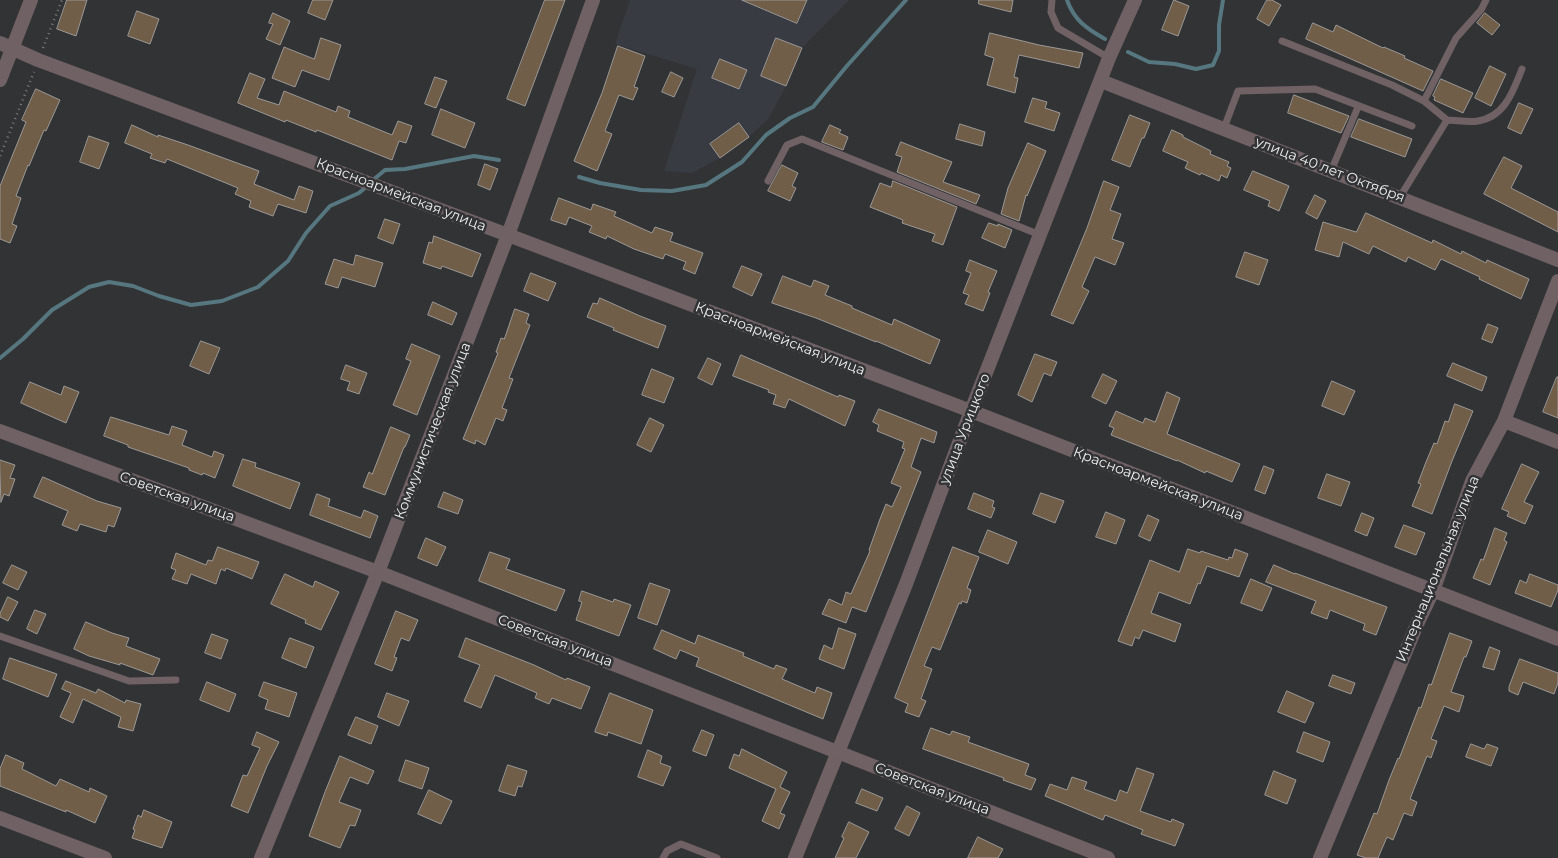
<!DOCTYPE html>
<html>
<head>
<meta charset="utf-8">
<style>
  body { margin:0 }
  canvas { display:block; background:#323335 }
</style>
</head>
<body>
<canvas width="1558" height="858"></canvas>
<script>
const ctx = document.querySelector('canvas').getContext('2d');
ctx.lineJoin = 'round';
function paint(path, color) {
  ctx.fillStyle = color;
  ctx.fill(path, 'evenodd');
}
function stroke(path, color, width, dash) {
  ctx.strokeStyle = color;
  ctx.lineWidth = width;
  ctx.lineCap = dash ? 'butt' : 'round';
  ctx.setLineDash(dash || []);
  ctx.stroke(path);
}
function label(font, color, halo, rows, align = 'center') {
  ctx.font = font + ' Montserrat,sans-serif';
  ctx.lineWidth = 5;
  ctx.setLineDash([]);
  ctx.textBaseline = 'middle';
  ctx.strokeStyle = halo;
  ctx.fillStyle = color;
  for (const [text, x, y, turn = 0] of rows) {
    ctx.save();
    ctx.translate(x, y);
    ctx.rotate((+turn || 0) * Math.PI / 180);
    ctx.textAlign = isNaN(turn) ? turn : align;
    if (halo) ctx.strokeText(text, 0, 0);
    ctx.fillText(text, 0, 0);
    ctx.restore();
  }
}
const built = new Path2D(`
  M630,0H849L802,48L786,86L768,119L749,137L720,158L692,173L664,171L697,69L615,44Z`);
const stream = new Path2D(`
  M1067,0C1074,20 1087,29 1105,39
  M1128,52L1149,62L1175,64L1196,69L1213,65L1219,51V25L1223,0
  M579,177L600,183L641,190L672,191L706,185L742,162L766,135L790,118L813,107L846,67L906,0
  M373,180L385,170L405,169L474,156L499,160
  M0,358L23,339L52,310L89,287L109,282L133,286L159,296L191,305L222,301L258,287L288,261L306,233L330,206L359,193L366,187`);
const building = new Path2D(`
  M67,0H87L76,36L57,29Z
  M313,0H333L325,20L308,13Z
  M545,0H565L525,106L507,99Z
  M742,0H807L797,23Z
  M979,0H1013L1011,12L979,4Z
  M1174,0L1189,6L1178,36L1162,30Z
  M1267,0H1272L1281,5L1269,26L1257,19Z
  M137,11L159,19L150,44L128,36Z
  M273,13L290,21L280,45L266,39L273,24L269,23Z
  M1485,13L1500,25L1492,35L1477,23Z
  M1313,23L1333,32L1336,25L1383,48L1384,47L1405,56L1404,58L1433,71L1423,91L1306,39Z
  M990,33L1039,45L1083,53L1079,68L1019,55L1014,77L1018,78L1015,93L987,85L994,58L985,55Z
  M321,38L341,45L329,80L302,70L295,87L272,78L284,47L314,59Z
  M776,38L802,48L786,86L761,76Z
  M618,46L645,56L634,87L638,88L633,100L619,95L605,131L612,134L597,171L574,161L602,93Z
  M720,59L747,70L739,89L712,78Z
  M1490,66L1506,74L1491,106L1475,98Z
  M671,72L683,78L674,97L662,92Z
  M250,73L265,79L257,98L279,105L284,91L336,112L338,106L350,111L348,117L392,135L398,121L412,126L406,143L399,141L392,160L317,130L316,132L286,120L285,122L238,103Z
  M435,77L447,81L436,108L425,104Z
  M1441,79L1473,93L1463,113L1434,100L1435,97L1433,96Z
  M36,89L60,100L46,131L44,130L29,166L28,165L16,196L21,198L12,224L17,226L10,243L0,239V186L26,122L22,120Z
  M1294,95L1349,116L1341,133L1288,113Z
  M1033,98L1047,102L1045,108L1060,113L1054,131L1025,122Z
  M1519,103L1533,109L1521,134L1508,128Z
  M441,109L475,123L465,148L432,135Z
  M1130,115L1150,123L1144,138H1142L1130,167L1112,160Z
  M1359,119L1412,139L1405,157L1351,137Z
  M739,123L749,137L720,158L710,144Z
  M960,124L985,132L982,146L956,139Z
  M132,125L158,137V135L188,145L259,171L254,184L294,200L299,186L313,191L306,213L278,204L273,216L249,207L251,201L235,194L238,188L167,159L165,163L150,158L152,154L125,143Z
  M830,125L841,130L839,133L848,137L843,150L822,142Z
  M1172,130L1183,135V137L1211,151L1210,154L1229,162L1227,166L1231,168L1227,178L1221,175L1219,181L1201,173L1200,175L1185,168L1188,162L1163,151Z
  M89,136L109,143L99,169L80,162Z
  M901,142L952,162L943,182L980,195L976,204L897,172L902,157L896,155Z
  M1028,143L1046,151L1027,196L1026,195L1019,221L1001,214L1008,188Z
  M1504,157L1522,166L1511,188L1558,212V232L1484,194Z
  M485,164L498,169L490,190L478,185Z
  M782,165L798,173L792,186L796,188L790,201L768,191Z
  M1253,171L1289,186L1279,211L1268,206L1270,201L1244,190Z
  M893,181L957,207L943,245L932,241L935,234L902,223L903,220L870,207L880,183L891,187Z
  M1104,181L1119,187L1110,210L1121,214L1112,239L1124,243L1115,265L1095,257L1082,287L1089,291L1073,324L1051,315L1087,228Z
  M1315,195L1326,201L1317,219L1306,213Z
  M559,198L591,210L593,204L616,212L614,216L652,233L655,227L673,233L670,241L703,253L695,274L683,269L686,262L665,254L663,259L634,249L607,236L606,239L589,232L592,226L569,217L566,225L551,220Z
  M1366,213L1432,243L1433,240L1461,254L1462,251L1486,263L1487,260L1529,279L1521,299L1479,279L1480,277L1441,259L1435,270L1408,257L1406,262L1373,246L1369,254L1343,242L1339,257L1315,250L1323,222L1356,232Z
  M385,219L400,224L393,244L378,238Z
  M989,223L998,226V224L1012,230L1005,248L982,238Z
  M434,236L481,254L472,277L442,266L441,269L423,263L429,242L432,243Z
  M1245,252L1268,260L1259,285L1236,277Z
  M356,255L383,263L375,287L342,277L338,288L325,284L334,259L353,265Z
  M970,260L997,271L988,292L990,293L983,311L965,304L969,295L963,293L971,273L966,271Z
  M742,266L762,274L752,296L733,287Z
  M531,273L556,283L548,301L524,291Z
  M783,276L811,287L814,280L829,286L825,295L852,306V308L892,325L894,319L940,340L930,364L876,341V342L816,318L772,303Z
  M600,298L640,316L666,326L658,348L613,330L614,328L587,317L593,303L597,304Z
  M433,302L457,313L452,325L428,315Z
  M515,309L529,314L526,323L530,325L509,378L513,379L502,408L507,410L503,421L496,418L485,445L476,440L475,444L463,439L498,353L496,352L501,338L504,339Z
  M1488,324L1498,328L1492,343L1482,339Z
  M201,341L220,348L209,374L190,366Z
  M412,344L440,356L417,415L393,405L411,361L406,359Z
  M1035,354L1057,362L1051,376L1044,373L1032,402L1018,395Z
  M741,355L838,397L839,395L855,401L845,426L789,399L785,408L773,404L776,395L768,392L769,390L733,376Z
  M708,358L721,364L712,385L698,378Z
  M1453,363L1487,377L1482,391L1447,376Z
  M346,365L367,373L359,394L347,390L350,382L341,379Z
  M652,369L674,378L664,403L642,395Z
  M1103,374L1117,381L1106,404L1092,397Z
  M1557,377H1558V418L1543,412Z
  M1332,381L1355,391L1344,415L1322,406Z
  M30,382L61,395L64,386L79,392L66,423L21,403Z
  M1167,392L1180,398L1167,434L1240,464L1232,482L1206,471L1205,473L1177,460V461L1111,435L1114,428L1109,426L1116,411L1143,423L1145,418L1155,422Z
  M1455,404L1473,411L1452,461L1432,514L1412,506L1421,484L1418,483L1426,462L1434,443L1437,444L1445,421L1448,422Z
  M879,409L937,432L934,443L921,438L911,467L921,472L866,612L852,607L846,623L822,614L829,599L842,605L846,592L851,594L870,551L869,550L880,519L886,504L892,507L901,487L891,483L905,449L902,448L904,442L877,431L879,425L873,422Z
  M111,417L169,435L172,426L187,431L182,445L212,457L214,451L224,455L215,478L203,473L202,475L189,470V468L128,447V445L104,436Z
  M650,418L664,425L651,452L637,445Z
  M391,427L410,435L405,447H404L385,495L363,487L369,472L372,474Z
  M243,459L256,463L255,467L300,483L290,509L233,486Z
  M0,460L15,465L10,478L15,479L9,496L4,494L1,502Z
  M1522,464L1539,472L1524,502L1533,506L1525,524L1507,516L1509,512L1502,509Z
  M1264,466L1274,470L1265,494L1255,490Z
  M1327,474L1350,482L1341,506L1318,498Z
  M43,477L97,501L121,508L114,527L108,525L106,532L80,524L77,531L62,525L68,511L34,497Z
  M444,492L463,500L458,514L438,507Z
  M974,493L994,501L992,507L995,508L991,518L968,509Z
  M1041,493L1064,501L1055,523L1033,514Z
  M317,494L330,499L328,506L361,518L364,510L378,516L370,538L310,515Z
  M1106,512L1125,520L1116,544L1096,537Z
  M1362,513L1374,518L1367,536L1355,531Z
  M1148,515L1159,520L1150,541L1139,536Z
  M1404,525L1425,533L1416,555L1395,547Z
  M1495,528L1507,533L1504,540L1507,542L1490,585L1473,578L1481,559L1483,560Z
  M988,530L1017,542L1008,564L979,552Z
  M426,538L446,547L437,566L418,558Z
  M218,547L259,562L252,579L226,568L225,571L221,569L216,584L191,574L187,584L172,579L176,570L171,568L176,553L206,565L208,560L212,561Z
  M953,547L979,557L967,588L971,590L967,603L962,601L961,604L959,603L940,650L932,647L924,666L932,669L921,699L926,701L919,717L905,712L908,704L895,698Z
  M1188,549L1200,553L1201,551L1228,560L1229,557L1232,558L1235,549L1248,554L1239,577L1207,566L1200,584L1198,583L1190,604L1159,592L1151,613L1181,624L1175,642L1143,630L1139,639L1135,637L1132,646L1118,641L1150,560L1179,572Z
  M490,552L510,559L506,569L565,590L556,611L479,581Z
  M12,565L27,572L18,590L3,583Z
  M1274,565L1295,574V573L1387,607L1376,635L1363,630L1365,624L1330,610L1327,619L1311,613L1316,601L1266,582Z
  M285,574L313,587L315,581L339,592L321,630L305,623L306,620L271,604Z
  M1530,574L1558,585V590L1551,607L1515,593L1520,580L1526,583Z
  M1251,579L1272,588L1262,611L1241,603Z
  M650,583L670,590L657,625L638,618Z
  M582,591L613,602L614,599L631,605L619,636L576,620L582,602L579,601Z
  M8,597L18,602L8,621L0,617V614Z
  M35,610L46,614L37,634L27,629Z
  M396,611L418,620L409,641L401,638L394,657L397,658L392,671L375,664Z
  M86,622L112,633L129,638L126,646L160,659L153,675L120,663V665L89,656L74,649Z
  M839,628L856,634L844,669L819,659L824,645L832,649Z
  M662,630L695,644L698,635L744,653L743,656L774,669L776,665L787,669L782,679L815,693L817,687L832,693L823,719L696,666L699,658L680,650L676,659L654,649Z
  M1450,633L1472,641L1466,657H1464L1451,692L1464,696L1459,712L1444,706L1431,739L1437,741L1431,758L1427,756L1410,799L1417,802L1412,816L1404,813L1393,840L1387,837L1378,858H1366L1357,855L1374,813L1377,814L1389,780L1398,758L1399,759L1419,707L1421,708L1429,684L1431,685Z
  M212,634L228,640L221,659L205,653Z
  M290,638L314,647L306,668L282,658Z
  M466,638L534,665L566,680L567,678L590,687L581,709L552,698L549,704L535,698L537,693L495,675L481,708L464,701L480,665L459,657Z
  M1490,647L1500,651L1494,670L1483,667Z
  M10,658L57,674L48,697L3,679Z
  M1520,659L1558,673V683L1554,694L1523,682L1518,695L1509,691V687Z
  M1333,675L1355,683L1351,694L1329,686Z
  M66,681L96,693L98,689L125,703L126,700L141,704L133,731L118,727L121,717L83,699L73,723L60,717L71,693L62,689Z
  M207,682L236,694L229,712L200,700Z
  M264,682L297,693L289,717L265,709L268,700L259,696Z
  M1287,691L1314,703L1305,723L1278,712Z
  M387,693L409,701L399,726L378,717Z
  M610,693L653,710L641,744L608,732L607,736L595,732Z
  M356,717L378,726L371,744L348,735Z
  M931,728L950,735L952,731L970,737L968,742L1029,764L1025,775L1036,779L1031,790L1003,780L1004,778L923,749Z
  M702,730L714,735L706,756L693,751Z
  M257,732L279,742L267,766L248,813L231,806L243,775L247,776L260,748L252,745Z
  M1304,732L1330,742L1323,762L1297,752Z
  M1471,744L1484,749L1487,744L1498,748L1491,766L1466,757Z
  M742,749L787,772L780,787L790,792L780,813L785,815L779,829L762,821L776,789L729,768L734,754L739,756Z
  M648,750L662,756L660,763L671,767L663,786L638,777Z
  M6,755L24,763L22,769L56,786L60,779L89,792L90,788L107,796L95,823L66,810V812L0,786V769Z
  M340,756L374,771L368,784L350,777L339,802L361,810L355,826L350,825L340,848L309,836L325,792Z
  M406,760L429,768L422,789L399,781Z
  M508,765L527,771L522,787L518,786L515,796L499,791Z
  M1137,768L1154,774L1140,811L1171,822L1172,819L1184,824L1175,846L1141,834L1143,830L1105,815L1103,820L1045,796L1050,784L1067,790L1072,777L1087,782L1084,789L1116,801L1120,790L1127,793Z
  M1274,771L1296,780L1287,804L1265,795Z
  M862,789L883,798L877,811L856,803Z
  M429,790L452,801L441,824L418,814Z
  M907,806L920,813L909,836L895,829Z
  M144,810L172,822L162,848L132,838L135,830L133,829L138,815L141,817Z
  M849,822L869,832L856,858H835L844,838L842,837Z
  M978,837L1003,849L998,858H968Z`);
const path = new Path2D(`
  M43,48L62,0
  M0,156L34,72`);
const service = new Path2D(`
  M1052,0L1051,12L1058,28L1109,58
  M1282,41L1392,85L1424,101L1447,120
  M1424,101L1456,38L1481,10L1486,0
  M1224,128L1238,91L1315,89L1412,126
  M1331,171L1358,107
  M768,181L787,145L802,139L1040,235
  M1400,197L1447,120C1456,120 1469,123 1478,121C1505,117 1513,91 1522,69
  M0,636L129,681L176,680
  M663,858L667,851L681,844L717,858`);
const minor = new Path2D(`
  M1101,81L1558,260
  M1504,421L1558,442
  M0,818L105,858
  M795,858L906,584L971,411L1109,58L1135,0
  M1320,858L1418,622L1433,591L1472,481L1504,421L1558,281`);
const tertiary = new Path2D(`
  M0,43L38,60L508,235L971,411L1558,639
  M0,80L31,0
  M0,431L378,572L1108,858
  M261,858L378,572L508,235L593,0`);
const streetNames = [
  ["улица 40 лет Октября",1330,170,21],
  ["Красноармейская улица",401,195,21],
  ["Красноармейская улица",780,339,21],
  ["улица Урицкого",965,429,-69],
  ["Коммунистическая улица",433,431,-69],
  ["Красноармейская улица",1158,484,21],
  ["Советская улица",177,497,20],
  ["Интернациональная улица",1438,569,-68],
  ["Советская улица",555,641,21],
  ["Советская улица",932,789,21]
];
paint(built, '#393b43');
stroke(stream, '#56777f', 4);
paint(building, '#715e49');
stroke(building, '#9a9896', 1);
stroke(path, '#7c7d7e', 2.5, [1, 4]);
stroke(service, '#6f6164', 7);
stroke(minor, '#6f6164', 14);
stroke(tertiary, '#6f6164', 14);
label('14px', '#ecedee', '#323335', streetNames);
</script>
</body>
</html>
